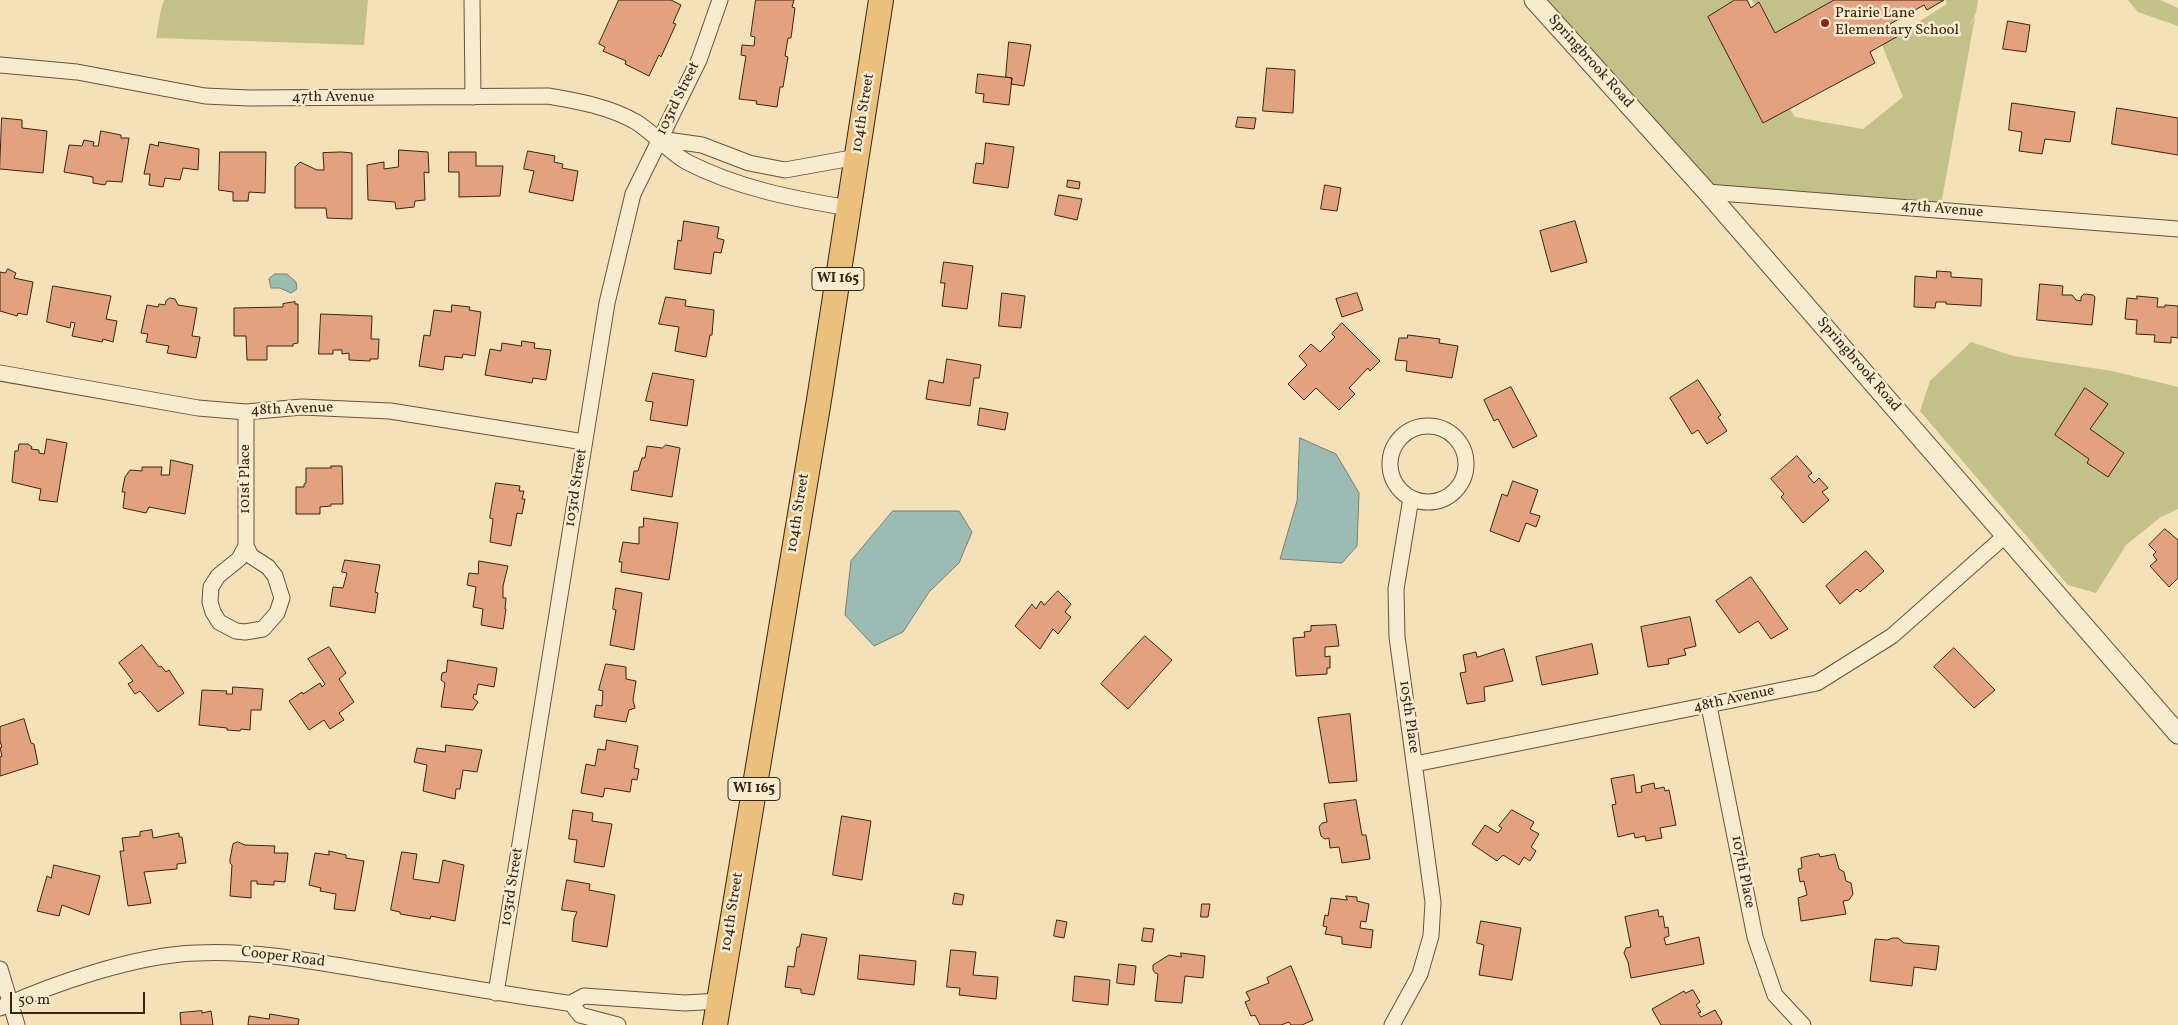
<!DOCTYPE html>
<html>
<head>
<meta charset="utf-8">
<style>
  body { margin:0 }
  #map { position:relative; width:2178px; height:1025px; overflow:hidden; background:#f4e1b7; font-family:Vollkorn,serif }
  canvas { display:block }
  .scale { position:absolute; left:10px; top:992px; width:135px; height:22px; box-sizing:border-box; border:2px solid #3a2315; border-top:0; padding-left:6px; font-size:15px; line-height:18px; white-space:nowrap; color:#3a2315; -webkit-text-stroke:4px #f8ecd0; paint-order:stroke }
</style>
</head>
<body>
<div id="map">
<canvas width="2178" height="1025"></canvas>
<div class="scale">50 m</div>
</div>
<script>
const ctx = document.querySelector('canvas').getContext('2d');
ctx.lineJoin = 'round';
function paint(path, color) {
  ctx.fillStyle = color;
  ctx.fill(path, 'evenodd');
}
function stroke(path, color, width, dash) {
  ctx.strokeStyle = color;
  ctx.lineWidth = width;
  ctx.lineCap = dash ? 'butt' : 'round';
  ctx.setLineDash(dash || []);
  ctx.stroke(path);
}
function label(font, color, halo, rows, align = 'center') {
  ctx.font = font + ' Vollkorn,serif';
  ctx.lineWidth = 5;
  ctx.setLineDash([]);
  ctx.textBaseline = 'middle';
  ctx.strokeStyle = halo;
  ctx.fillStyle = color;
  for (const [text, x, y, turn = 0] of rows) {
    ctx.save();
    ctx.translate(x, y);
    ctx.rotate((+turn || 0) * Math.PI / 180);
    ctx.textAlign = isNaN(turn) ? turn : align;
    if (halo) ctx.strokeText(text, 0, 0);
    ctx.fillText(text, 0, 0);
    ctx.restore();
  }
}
const green = new Path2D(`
  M164,0H368L364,45L156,38L161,9Z
  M1536,0H1735L1708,18L1763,123L1790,109L1795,117L1863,129L1903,97L1882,45L1947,4L1946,0H1978L1976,13L1967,30L1975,17L1940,210L1707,192Z
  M1752,0H1834L1775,33L1760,2L1755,5Z
  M2128,0H2160L2178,8V26L2138,12Z
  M1971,342L2013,356L2112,371L2178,387V509L2161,517L2126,545L2096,593L2068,585L1920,411L1930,381Z`);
const water = new Path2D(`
  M275,274H287L296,282L297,289L291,293L280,288H271L269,279Z
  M1300,438L1336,454L1359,493L1357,546L1342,563L1280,559L1297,501Z
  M893,511H959L972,532L959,563L929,592L903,632L874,646L845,615L851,561Z`);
const building = new Path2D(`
  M619,0H671L681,5L673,23L676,24L661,57L659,55L649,76L625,64L626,61L603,51L605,47L599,44Z
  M756,0H794L792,7L795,8L791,38H788L785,56L788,57L783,87H780L777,107L756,104L757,101L739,99L746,56L741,55L742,45L754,46L755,37L751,36Z
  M1735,0H1747L1751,8L1759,2L1775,33L1834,0H1944L1927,10L1924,5L1890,24L1898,36L1870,52L1875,63L1763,123L1708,17Z
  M2008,21L2030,25L2026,52L2003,49Z
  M1009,42L1031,45L1024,86L1011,84L1012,78L1006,77Z
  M1267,68L1295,70L1293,113L1263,111Z
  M978,74L1012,78L1009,105L983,102L984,94L976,93Z
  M2012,103L2075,112L2070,142L2045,139L2042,154L2019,151L2022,132L2009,130Z
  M2117,108L2178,118V155L2112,144Z
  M1238,117L1256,118L1254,129L1236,127Z
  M2,118L22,120V128L47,131L43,173L0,169Z
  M101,131L121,135V138H129L122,182L107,181L105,185L93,183V177L64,172L69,145L82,146L84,140L94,142L93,146H98Z
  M159,142L199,149L198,170L183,168L180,180L165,178L163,187L149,185L150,174H144L150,144L158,146Z
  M986,143L1014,147L1008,188L973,183L976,163L983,164Z
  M399,150L428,152L429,173L424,172L425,200L415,201L414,207L396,209L395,202L368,200L367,165L384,162V169L398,167Z
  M528,151L555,156L554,162L563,164L562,168L578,171L573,201L529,192L534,171L524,169Z
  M220,152H266L265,193L249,192L248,201H233V192L219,190Z
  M342,152L352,153V219L327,218L326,208H295V167L300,162L317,170H324L323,153Z
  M449,152H476V166H503L500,196L459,197V172H449Z
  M1068,180L1080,182L1079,189L1067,187Z
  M1325,185L1341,188L1337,211L1321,209Z
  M1059,195L1082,199L1077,220L1055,215Z
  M684,221L719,227L717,238L724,240L721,253L714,252L711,274L674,269L678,240L681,241Z
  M1575,221L1587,262L1551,272L1540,231Z
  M944,262L973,266L967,309L942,306L945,283H941Z
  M8,269L16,273L14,278L33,282L27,315L18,313L17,316L0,311V272L5,273Z
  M1937,271L1951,272V277L1982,279L1981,306L1946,304V302H1936L1935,308L1914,307L1915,276L1936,278Z
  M2040,284L2063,286L2062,295H2072L2076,300L2081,301V297L2084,294L2093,295L2095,297L2092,325L2037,320Z
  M53,286L111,296L106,319L117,321L113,342L103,339L102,342L72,336L75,323L71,322L70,328L47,322Z
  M1002,293L1025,296L1021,328L999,326Z
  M1357,293L1363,310L1342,317L1336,299Z
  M2137,296L2158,298L2157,307H2165V305L2178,306V338L2171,337V343L2154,342L2155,335L2136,334L2137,320L2125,319L2127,298L2137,299Z
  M666,297L686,300L685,306L714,310L712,335H710L706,357L675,351L679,327L659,324Z
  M170,298L175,299L178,305L197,308L192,336L200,337L196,358L167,353L169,346L146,342L148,334L141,333L147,305L158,307L159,304L165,305L166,301Z
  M295,302V304H298V343L293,344V346H267V360H247L246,336H234V308L283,307V304Z
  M452,305L470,307L469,310L481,312L475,356L463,354L462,358L445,356L443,370L419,366L424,335L430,336L434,310L451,312Z
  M321,314L372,316L371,339H379L378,359H370V361L349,360V353L342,354V350H333V354H319Z
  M1342,323L1380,361L1370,371L1368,368L1349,388L1355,394L1339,410L1316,388L1304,400L1288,384L1307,365L1299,356L1311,344L1320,352L1335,337L1332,334Z
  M1408,335L1440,339L1439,343L1458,346L1452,378L1406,371L1407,361L1395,360L1399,338H1407Z
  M522,341L535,343L534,348L551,350L546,380L533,378L532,383L485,375L490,349L501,351L502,343L521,346Z
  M947,359L981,365L979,378H974L970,406L926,399L929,380L943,383Z
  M653,373L694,380L687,426L650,420L653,402L646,401Z
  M1698,380L1721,415L1718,417L1727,431L1707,444L1698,430L1692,434L1670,398Z
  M1511,387L1537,436L1513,448L1498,419L1494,421L1484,400Z
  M2085,388L2108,404L2090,429L2124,453L2108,477L2087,463L2089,459L2055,435Z
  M980,408L1008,413L1005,430L978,425Z
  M47,439L67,443L57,502L39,500L41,489L12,482L15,451H18L19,444H28L32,447L31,449L39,450V453L44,454Z
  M666,445L680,448L672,497L631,490L634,471H638L642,458H645L647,446L662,448Z
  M1797,456L1812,473L1808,476L1814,483L1819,478L1828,488L1822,492L1829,500L1803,523L1781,497L1784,494L1771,479Z
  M171,460L193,465L185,514L149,507L146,513L123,508L125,492H122L125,477L130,470L142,471V467H162L161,475H169Z
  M331,466H342L343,504H331V506L320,507V514H296V487H304V484L306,483V468H331Z
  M1513,481L1538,490L1530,513L1540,516L1536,527L1526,523L1519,542L1490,531L1502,494L1507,496Z
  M496,483L520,486L519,491H524L522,499H525L522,514L517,513L511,546L490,542L493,519L490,518Z
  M644,518L678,523L669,580L621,572L622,562H619L623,542L639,544V527H643Z
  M2165,529L2178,540V578L2169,587L2150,566L2157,560L2153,555L2156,552L2149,545Z
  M1866,551L1884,571L1860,592L1857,589L1840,604L1826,586Z
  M345,560L380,565L375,592L378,593L375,613L330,606L333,587L343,588L347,573L342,572Z
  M479,561L508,566L503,586V598H506L505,609H506L503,629L481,625L483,609L473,607L476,587L467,585L469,573L478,574Z
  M1751,577L1788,629L1771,639L1758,621L1739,633L1716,601Z
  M616,588L642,593L634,650L610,645L616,610L613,609Z
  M1058,591L1071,604L1065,612L1071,617L1058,634L1053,629L1040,649L1015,626L1032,604L1036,609L1041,601L1044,605Z
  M1690,617L1696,646L1684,649L1686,655L1668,659L1669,664L1648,667L1641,627Z
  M1336,625L1339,646L1325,647V657L1330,656V668H1327V674L1296,676L1293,638L1305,637L1304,632L1311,631V626Z
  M1145,636L1172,660L1128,709L1101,684Z
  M1592,644L1598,674L1542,685L1536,657Z
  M142,645L159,667L161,666L166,672L169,670L184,693L158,712L140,691L135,694L128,684L133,681L119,663Z
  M329,647L346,673L339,679L354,702L339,713L344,720L330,729L324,720L309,730L289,701L302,692L303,694L320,683L322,687L325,684L308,659Z
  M1954,648L1995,690L1974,708L1934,667Z
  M1504,649L1513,681L1484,687L1485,701L1467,704L1460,673L1466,672L1463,655L1476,652L1477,657Z
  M448,660L497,668L494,687L478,684L476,695L474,694L473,698L478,702L473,710L441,707L445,683L441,680L442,673L446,672Z
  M606,664L626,667V679L636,681L633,700L635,708L629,710L626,722L594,717L596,705L602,706L603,691L599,690Z
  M233,687L263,689L261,710H251L250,730L241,729L240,731L227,730V728L199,725L202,690L227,691L226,694H232Z
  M1350,714L1357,781L1329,783L1318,718Z
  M24,719L31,743L34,744L38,764L0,776V757L2,756L0,748L2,747L0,741V727Z
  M607,740L638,746L634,768L639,769L637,780L632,779L630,792L605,788L603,797L581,793L586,764L595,766L598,749L605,750Z
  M446,745L482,750L477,772L463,770L460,789H456L455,799L423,791L427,765L414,762L417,748L445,752Z
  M1634,775L1636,793L1642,792L1641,786L1654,783L1655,789L1664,787L1665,791L1669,790L1676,825L1660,828L1662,838L1646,841L1645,836L1635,838L1634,833L1618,837L1612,805L1616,804L1611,779Z
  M1356,800L1362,835H1366L1370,859L1342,863L1339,847L1330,848L1329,838L1325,839L1321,836L1319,827L1322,823L1327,822L1324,804Z
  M573,810L593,813L592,821L612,824L604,867L574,862L577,840L569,839Z
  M1512,810L1534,822L1530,829L1539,834L1531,847L1536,851L1530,861L1524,857L1519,865L1503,855L1497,861L1472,844L1485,825L1498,833L1502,828L1499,826Z
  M842,816L871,821L862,880L833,875Z
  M152,830L153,838L179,833V837H182L186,863L177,864V869L144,872L151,903L128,906L120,851H124L122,838L140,836V832Z
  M238,842L245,845L275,846L274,853H288L285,882L274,881V885L257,884V881H251V898L230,896L232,865L230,863V859L233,844Z
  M329,851L346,855V858L364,861L355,911L334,909L336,894L320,891L321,888L309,885L315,853L329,855Z
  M402,852L417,854L413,879L439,883L443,860L464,865L455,921L431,916L430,919L400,914V912L391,910Z
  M1819,854L1820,857L1835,854L1839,869L1844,872L1846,881L1851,883L1853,894L1849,900L1843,901L1846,914L1801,921L1798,898L1807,895L1804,881L1800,882L1798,869L1802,868L1801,858Z
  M54,865L100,876L89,915L62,905L59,916L37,911L47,876L51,878Z
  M567,880L590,884L589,890L615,895L607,947L572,941L574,919L577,912L562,910Z
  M955,893L964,895L962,905L953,904Z
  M1346,896L1357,897V901L1369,904L1366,922L1361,921L1360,928L1373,930L1371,948L1342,944V937L1325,934L1327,927L1323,926L1325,915L1328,916L1331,898L1347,900Z
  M1202,904H1210L1208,917H1201Z
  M1658,910L1659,917L1663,916L1665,928L1668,927L1669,936L1664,938L1666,945L1699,937L1704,964L1631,978L1628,962L1624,953L1626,948L1631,947L1625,917Z
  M1057,920L1067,922L1064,938L1054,936Z
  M1481,921L1521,928L1512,980L1479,975L1484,945L1477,943Z
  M1144,928L1154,929L1152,942L1142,941Z
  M802,934L827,938L814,995L801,993V989L785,987L788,966L794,967L797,947H799Z
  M1893,938H1898L1904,943L1939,946L1936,970L1914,967L1912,986L1870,981L1875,939L1887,940Z
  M951,950L976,952L973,975L998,977L996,999L959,995L960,988L947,987Z
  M1181,953L1205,956L1203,978L1185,976L1182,1003L1155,1001L1158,974L1155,973L1153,970V965L1169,955L1181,957Z
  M860,955L916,961L914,985L858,979Z
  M1119,964L1136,966L1134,985L1117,983Z
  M1291,966L1313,1020L1302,1025H1291L1289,1022L1281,1025H1260L1255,1015L1251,1016L1245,1002L1250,1000L1246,992L1269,983L1267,978Z
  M1075,976L1110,980L1108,1005L1073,1001Z
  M1693,990L1700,1002L1696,1005L1701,1012L1698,1013L1701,1017L1715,1010L1722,1022L1721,1025H1661L1652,1009L1684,991L1685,993Z
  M202,1011V1013L211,1011L213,1025H181L180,1013Z
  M270,1014L299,1019L298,1025H248L249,1016L269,1019Z`);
const minor = new Path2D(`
  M472,0L473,97
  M0,65L77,72L205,96L249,98L548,96C578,101 610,107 636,122C654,133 670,153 687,162C737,188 794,199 849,208
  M660,139L702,145L749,163L785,170L857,157
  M1707,192L2178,229
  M0,373L198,408L246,412L302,407L390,411L584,442
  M246,412V546L251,556L268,567L275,576L282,598L277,613L263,629L245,632L236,631L219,622L213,612L210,602L211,587L218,576L239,559L246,546
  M1390 464a38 38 0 1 1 76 0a38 38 0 1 1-76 0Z
  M1709,706L1755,937L1775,995L1803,1025
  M1415,764L1817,683L1892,636L2006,535
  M0,969L17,1025
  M496,993L607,303L633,194L699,60L720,0
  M571,1003L580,1015L618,1025
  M0,1008C54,983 137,955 196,953C257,950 316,962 376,972C440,983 503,994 567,1003H571L584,996L685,1003L719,1001
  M1392,1025L1420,974L1431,936L1433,902L1397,637L1396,589L1411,498`);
const tertiary = new Path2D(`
  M1534,0L1707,192L2178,734`);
const primary = new Path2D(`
  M715,1025L819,400L881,0`);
const markers = [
  [1825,23,5,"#8f2418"]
];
const shields = [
  [838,279,52],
  [754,789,52]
];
const shieldNames = [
  ["WI 165",838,279],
  ["WI 165",754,789]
];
const poiNames = [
  ["Prairie Lane",1835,14],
  ["Elementary School",1835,31]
];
const streetNames = [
  ["Springbrook Road",1590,62,48],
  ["47th Avenue",333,98],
  ["103rd Street",679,99,-64],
  ["104th Street",864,113,-81],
  ["47th Avenue",1942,210,5],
  ["Springbrook Road",1858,365,49],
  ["48th Avenue",292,410,-2],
  ["101st Place",246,479,-90],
  ["103rd Street",577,488,-81],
  ["104th Street",799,513,-81],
  ["48th Avenue",1734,700,-12],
  ["105th Place",1408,717,82],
  ["107th Place",1742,872,79],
  ["103rd Street",513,887,-81],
  ["104th Street",733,912,-81],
  ["Cooper Road",283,958,7]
];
paint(green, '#c2c18a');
paint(water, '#9cbcb3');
stroke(water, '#757f74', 1);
paint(building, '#e2a280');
stroke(building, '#3a2315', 1);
stroke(minor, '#68523e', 17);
stroke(tertiary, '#68523e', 21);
stroke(primary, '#3a2315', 26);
stroke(minor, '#f8ecd0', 15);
stroke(tertiary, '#f8ecd0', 19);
stroke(primary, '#eac07c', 24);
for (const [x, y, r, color] of markers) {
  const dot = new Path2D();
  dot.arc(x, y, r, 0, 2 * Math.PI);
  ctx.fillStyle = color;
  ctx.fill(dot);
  stroke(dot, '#f8ecd0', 2);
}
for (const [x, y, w] of shields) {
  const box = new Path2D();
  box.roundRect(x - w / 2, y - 11.5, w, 23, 4);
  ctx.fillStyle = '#f8ecd0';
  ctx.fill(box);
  stroke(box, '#3a2315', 1);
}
label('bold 14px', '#3a2315', null, shieldNames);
label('15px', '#3a2315', '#f8ecd0', poiNames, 'left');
label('15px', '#3a2315', '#f8ecd0', streetNames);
</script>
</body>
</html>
